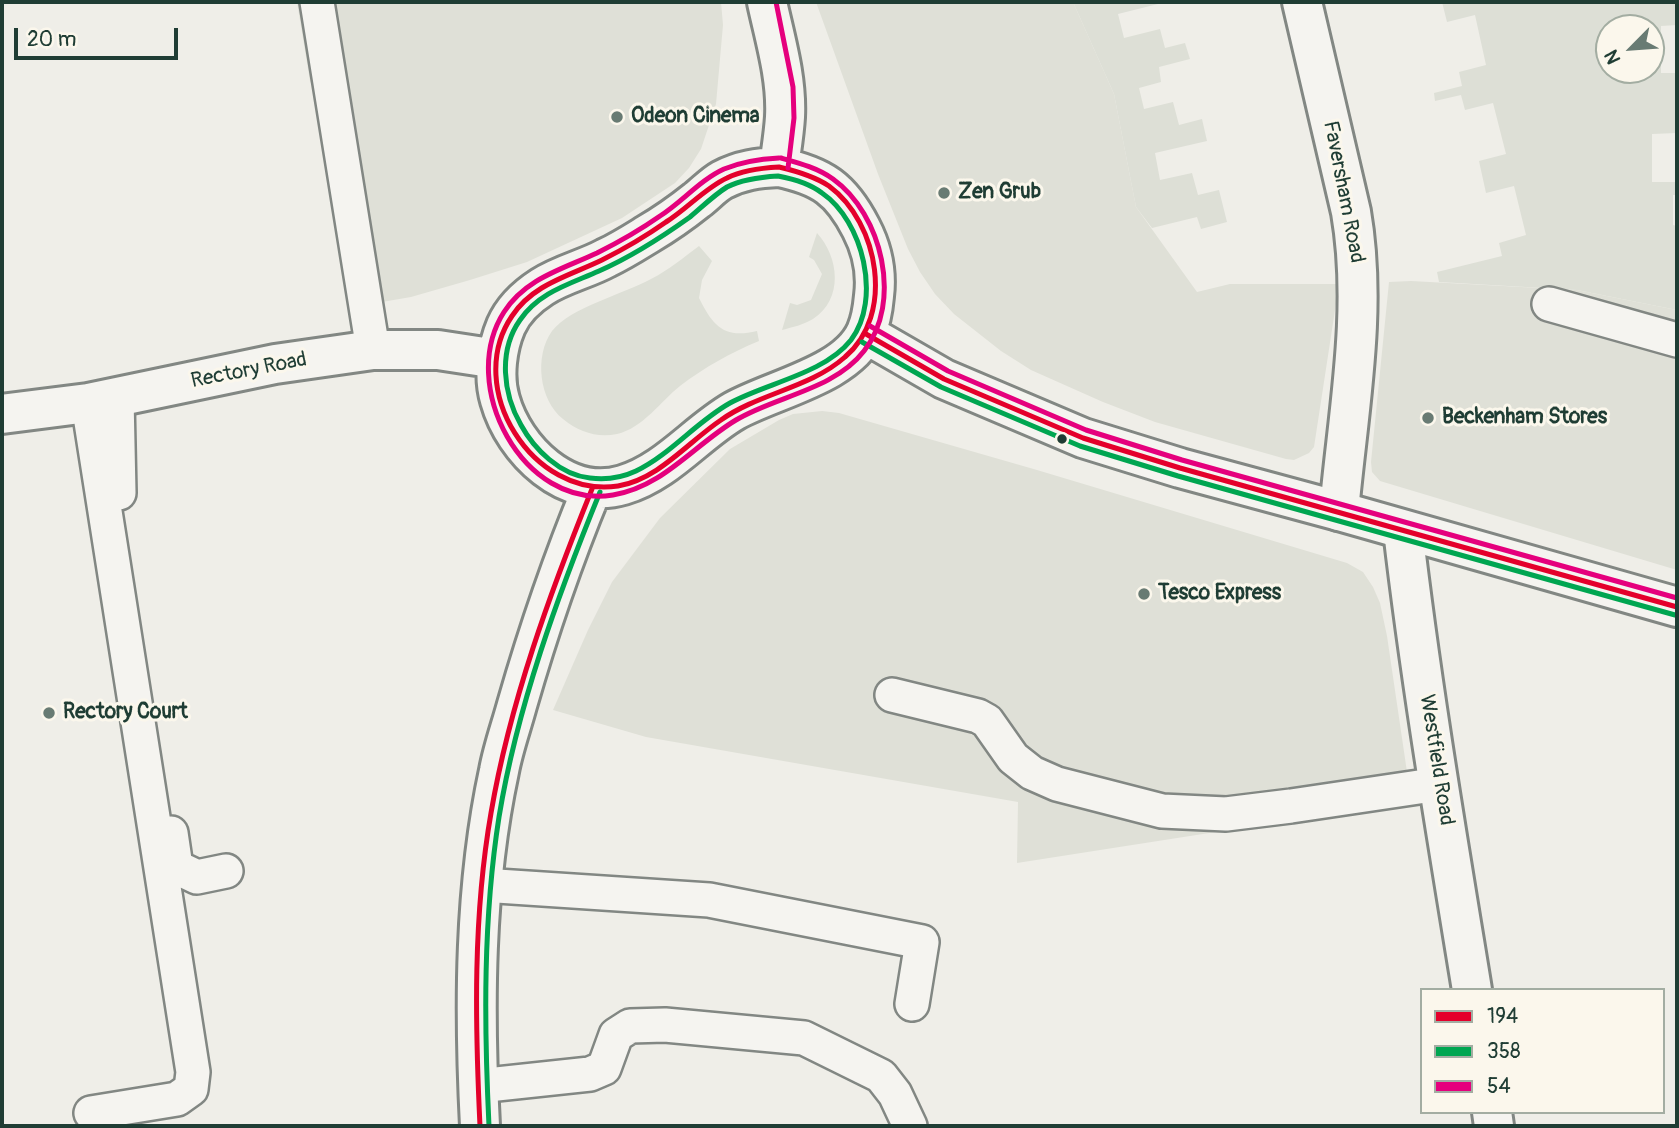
<!DOCTYPE html>
<html>
<head>
<meta charset="utf-8">
<style>
  body { margin:0 }
  #map { position:relative; width:1679px; height:1128px; overflow:hidden; background:#efeee8; font-family:Pangolin,sans-serif }
  canvas { display:block }
  .frame { position:absolute; inset:0; border:4px solid #1f3d34; pointer-events:none }
  .legend { position:absolute; left:1420px; top:988px; width:245px; height:126px; box-sizing:border-box; background:#fbf7ec; border:2px solid #a3ada2; margin:0; padding:9px 12px; list-style:none; font-size:21px; color:#1f3d34 }
  .legend li { display:flex; align-items:center; gap:14px; height:35px }
  .legend b { width:35px; border:2px solid #a3ada2 }
  .north { position:absolute; left:1595px; top:14px; width:70px; height:70px; box-sizing:border-box; background:#fbf7ec; border:2px solid #a3ada2; border-radius:50%; rotate:245deg; font-size:19px; font-weight:700; line-height:28px; text-align:center; color:#1f3d34 }
  .north::after { content:''; display:block; margin:auto; width:24px; height:32px; background:#687b73; clip-path:polygon(50% 0,100% 100%,50% 72%,0 100%) }
  .scale { position:absolute; left:14px; top:28px; width:164px; height:32px; box-sizing:border-box; border:4px solid #1f3d34; border-top:0; padding-left:9px; font-size:21px; line-height:24px; white-space:nowrap; color:#1f3d34; -webkit-text-stroke:5px #fbf7ec; paint-order:stroke }
</style>
</head>
<body>
<div id="map">
<canvas width="1679" height="1128"></canvas>
<div class="frame"></div>
<ul class="legend">
<li><b style="height:9px;background:#e4002b"></b>194</li>
<li><b style="height:9px;background:#00a651"></b>358</li>
<li><b style="height:9px;background:#e5007d"></b>54</li>
</ul>
<div class="north">N</div>
<div class="scale">20 m</div>
</div>
<script>
const ctx = document.querySelector('canvas').getContext('2d');
ctx.lineJoin = 'round';
function paint(path, color) {
  ctx.fillStyle = color;
  ctx.fill(path, 'evenodd');
}
function stroke(path, color, width, dash) {
  ctx.strokeStyle = color;
  ctx.lineWidth = width;
  ctx.lineCap = dash ? 'butt' : 'round';
  ctx.setLineDash(dash || []);
  ctx.stroke(path);
}
function label(font, color, halo, rows, align = 'center') {
  ctx.font = font + ' Pangolin,sans-serif';
  ctx.lineWidth = 6;
  ctx.setLineDash([]);
  ctx.textBaseline = 'middle';
  ctx.strokeStyle = halo;
  ctx.fillStyle = color;
  for (const [text, x, y, turn = 0] of rows) {
    ctx.save();
    ctx.translate(x, y);
    ctx.rotate((+turn || 0) * Math.PI / 180);
    ctx.textAlign = isNaN(turn) ? turn : align;
    if (halo) ctx.strokeText(text, 0, 0);
    ctx.fillText(text, 0, 0);
    ctx.restore();
  }
}
const built = new Path2D(`
  M297,2H721L723,25L716,104L701,149L689,168L675,183L622,218L527,262L470,280L411,297L353,307L325,114L310,81Z
  M816,2H1073L1114,94L1136,207L1197,292L1230,284H1339L1314,447L1309,453L1294,460L1286,459L1155,422L1103,402L1031,370L1001,351L954,314L935,294L920,272L908,249L878,174Z
  M1411,281L1577,290L1677,310V570L1380,481L1372,472L1371,462L1389,282Z
  M822,411L839,413L1037,470L1347,563L1363,572L1373,587L1380,603L1387,636L1412,806L1254,826L1017,863L1018,802L646,737L553,710L588,630L612,582L660,518L730,449L779,420L793,414Z`);
const green = new Path2D(`
  M1073,2H1166L1118,14L1124,38L1160,29L1165,48L1185,43L1190,59L1159,67L1161,82L1139,88L1144,109L1173,102L1179,125L1202,119L1207,141L1155,153L1160,180L1192,173L1198,195L1219,190L1227,222L1201,229L1197,217L1152,228L1136,207L1114,94Z
  M1442,2H1677V25L1661,26V73H1677V133L1652,134V182H1677V195H1673V225L1677,226V310L1577,290L1439,282L1437,272L1502,256L1499,243L1526,235L1514,186L1486,193L1479,161L1506,154L1493,103L1465,110L1461,95L1435,101L1434,93L1462,86L1459,72L1486,65L1475,15L1447,22ZM1609,28H1651V70H1609Z
  M817,233C839,257 844,299 813,319C803,325 793,327 782,330L790,303L797,305L811,300L822,274L814,260L809,257Z
  M699,246L712,261L702,280L699,298C713,326 724,339 757,331L759,341C730,353 705,367 680,386C661,401 643,428 617,434C597,438 579,432 563,419C539,400 534,356 552,331C571,307 624,294 651,279C669,270 684,257 699,246Z`);
const service = new Path2D(`
  M317,2L373,350
  M1549,304L1677,340
  M117,397L119,493
  M88,403L193,1072L191,1089L177,1099L91,1113
  M892,695L978,716L987,721L1013,758L1032,773L1057,784L1162,811L1226,814L1291,806L1439,784
  M171,833L176,867L197,877L226,871
  M482,885L709,900L922,942L912,1004
  M478,1086L590,1074L604,1068L616,1035L630,1026L665,1025L804,1038L881,1076L895,1094L910,1126`);
const minor = new Path2D(`
  M1302,2L1351,212C1368,310 1348,412 1339,511
  M1403,530C1421,684 1447,837 1472,990
  M1492,1112L1494,1126`);
const primary = new Path2D(`
  M767,2C775,39 787,78 785,117C784,134 781,151 779,167
  M779,167C822,176 841,189 861,228C872,249 877,272 874,296C873,307 871,321 866,332C847,375 773,389 734,411C696,433 667,472 623,485C567,502 514,450 500,400C493,377 497,347 506,326C513,310 528,296 542,287C562,274 586,269 606,258C621,251 635,242 648,234C665,224 682,212 697,200C705,194 713,185 722,180C741,170 758,168 779,167Z
  M866,334L944,379L1083,438L1180,468L1339,511L1677,607
  M2,414L88,403L275,364L373,350H438L497,359
  M480,1126C474,1009 474,887 499,771C503,749 511,727 517,705C538,632 563,559 592,489`);
const bus1 = new Path2D(`
  M779,167C796,171 814,176 829,186C879,223 895,315 845,357C810,388 759,393 721,420C688,442 659,479 618,486C533,499 463,388 512,316C533,284 569,276 602,260C624,249 646,236 666,222C687,209 705,188 727,178C743,170 761,168 779,167Z
  M866,334L944,379L1083,438L1180,468L1677,607
  M480,1126C475,1022 473,916 491,813C510,702 550,593 592,489`);
const bus2 = new Path2D(`
  M778,176C794,179 809,183 822,193C863,221 882,299 851,340C824,374 766,383 730,403C696,422 671,454 636,471C621,478 606,480 590,478C560,475 534,449 521,425C503,394 498,351 520,320C539,292 570,284 599,271C631,257 662,237 690,217C702,207 714,195 727,187C743,179 761,177 778,176Z
  M862,342L941,387L1080,446L1178,476L1675,615
  M489,1126C484,1023 483,919 499,817C517,707 558,595 600,492`);
const bus3 = new Path2D(`
  M776,2L793,87L794,118L788,168
  M779,158C760,159 741,162 724,169C700,180 682,202 660,216C640,230 619,242 597,253C563,269 526,278 504,312C457,385 523,510 613,495C663,487 694,445 736,420C776,396 834,390 864,351C903,302 882,214 833,179C818,168 799,163 781,158
  M870,326L948,371L1086,430L1182,460L1677,598`);
const markers = [
  [617,117,7,"#687b73"],
  [944,193,7,"#687b73"],
  [1428,418,7,"#687b73"],
  [1062,439,6,"#1f3d34"],
  [1144,594,7,"#687b73"],
  [49,713,7,"#687b73"]
];
const poiNames = [
  ["Odeon Cinema",631,117],
  ["Zen Grub",958,193],
  ["Beckenham Stores",1442,418],
  ["Tesco Express",1158,594],
  ["Rectory Court",63,713]
];
const streetNames = [
  ["Faversham Road",1343,192,79],
  ["Rectory Road",249,371,-11],
  ["Westfield Road",1436,760,81]
];
paint(built, '#dfe0d7');
paint(green, '#dddfd6');
stroke(service, '#828783', 38);
stroke(minor, '#828783', 44);
stroke(primary, '#828783', 44);
stroke(service, '#f5f4f0', 33);
stroke(minor, '#f5f4f0', 38);
stroke(primary, '#f5f4f0', 38);
stroke(bus1, '#e4002b', 5);
stroke(bus2, '#00a651', 5);
stroke(bus3, '#e5007d', 5);
for (const [x, y, r, color] of markers) {
  const dot = new Path2D();
  dot.arc(x, y, r, 0, 2 * Math.PI);
  ctx.fillStyle = color;
  ctx.fill(dot);
  stroke(dot, '#fbf7ec', 2.5);
}
label('bold 21px', '#1f3d34', '#fbf7ec', poiNames, 'left');
label('21px', '#1f3d34', '#fbf7ec', streetNames);
</script>
</body>
</html>
